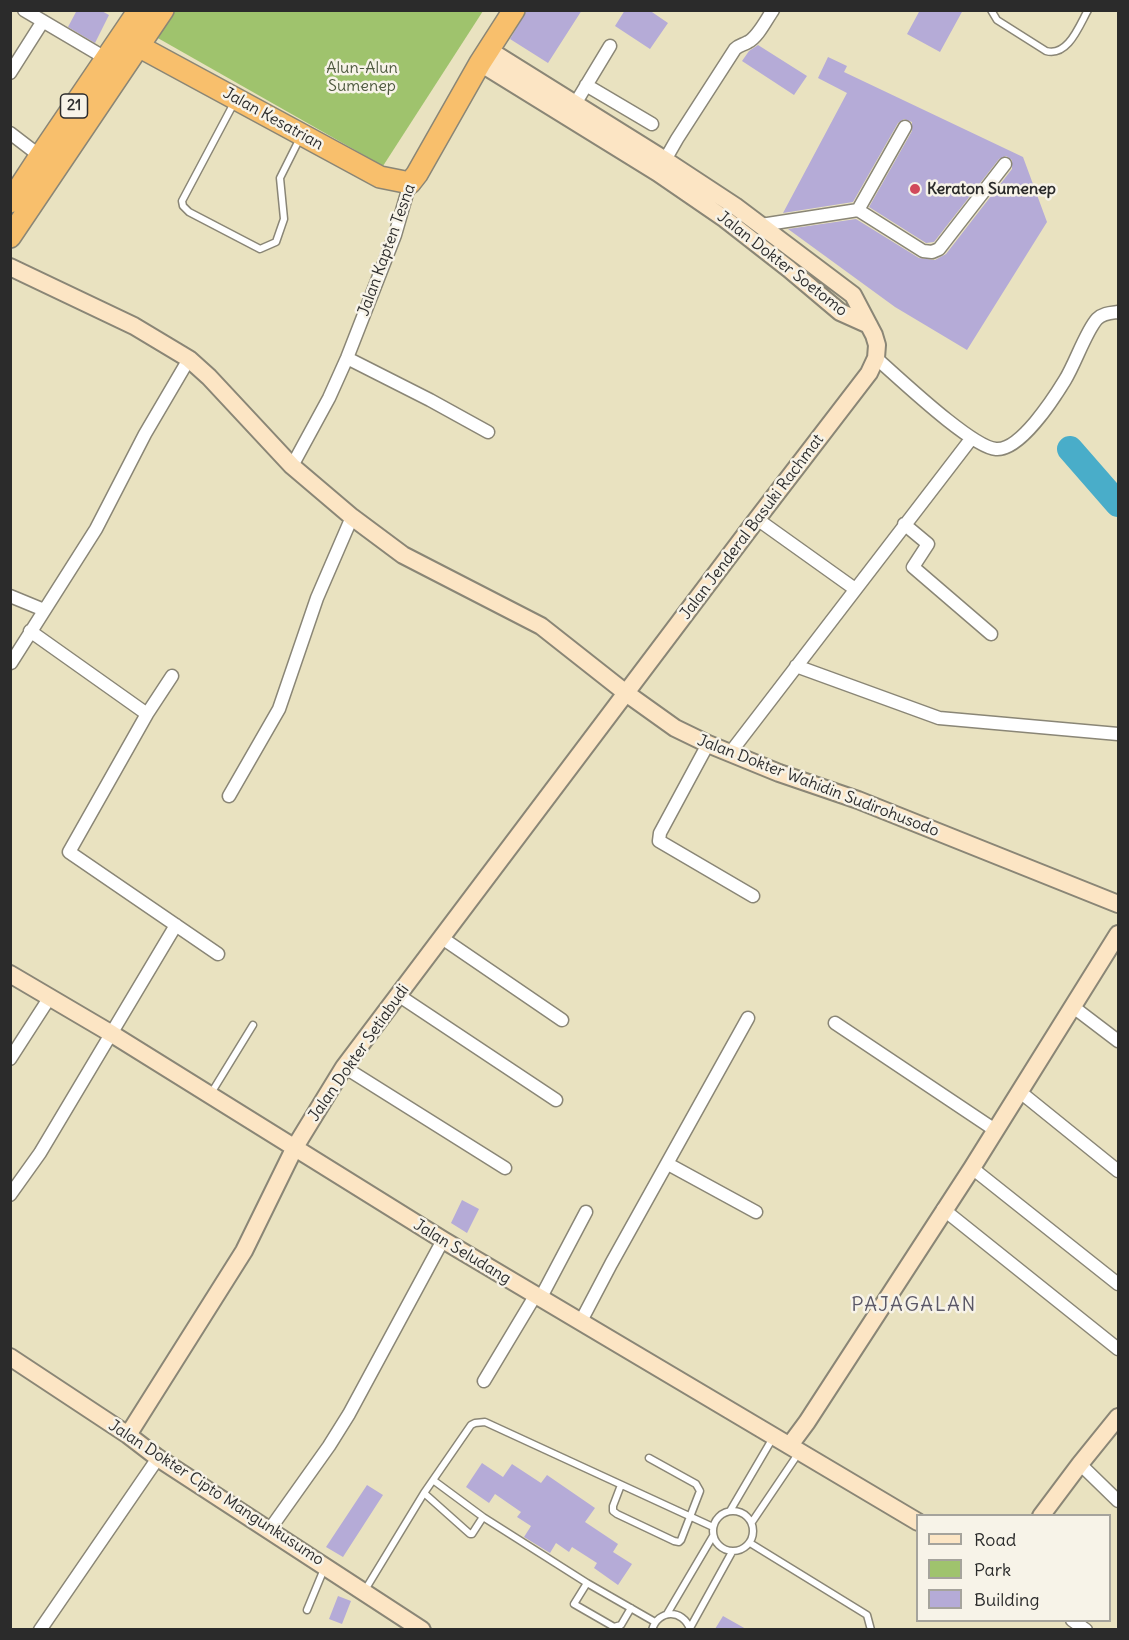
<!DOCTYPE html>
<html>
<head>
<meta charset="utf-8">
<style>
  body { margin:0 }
  #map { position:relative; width:1129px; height:1640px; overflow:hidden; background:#e9e2c0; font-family:Delius,sans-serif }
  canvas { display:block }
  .frame { position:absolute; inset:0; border:12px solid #2b2b2b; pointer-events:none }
  .legend { position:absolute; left:916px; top:1514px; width:195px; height:108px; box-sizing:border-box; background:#f7f3e8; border:2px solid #a5a39c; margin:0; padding:8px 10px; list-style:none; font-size:18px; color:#2b2b2b }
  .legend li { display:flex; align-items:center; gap:12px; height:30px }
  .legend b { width:30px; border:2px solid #a5a39c }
</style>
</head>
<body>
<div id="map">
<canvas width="1129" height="1640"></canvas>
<div class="frame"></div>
<ul class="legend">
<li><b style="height:8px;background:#fce5c4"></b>Road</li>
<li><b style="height:16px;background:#9fc36d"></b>Park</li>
<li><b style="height:16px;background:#b5abd7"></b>Building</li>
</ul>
</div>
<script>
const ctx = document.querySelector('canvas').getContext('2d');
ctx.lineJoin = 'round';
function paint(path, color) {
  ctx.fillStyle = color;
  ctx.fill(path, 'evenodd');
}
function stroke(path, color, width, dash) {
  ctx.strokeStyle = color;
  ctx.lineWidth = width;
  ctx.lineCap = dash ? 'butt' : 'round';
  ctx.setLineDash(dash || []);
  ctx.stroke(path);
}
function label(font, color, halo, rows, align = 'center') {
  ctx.font = font + ' Delius,sans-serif';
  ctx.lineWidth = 5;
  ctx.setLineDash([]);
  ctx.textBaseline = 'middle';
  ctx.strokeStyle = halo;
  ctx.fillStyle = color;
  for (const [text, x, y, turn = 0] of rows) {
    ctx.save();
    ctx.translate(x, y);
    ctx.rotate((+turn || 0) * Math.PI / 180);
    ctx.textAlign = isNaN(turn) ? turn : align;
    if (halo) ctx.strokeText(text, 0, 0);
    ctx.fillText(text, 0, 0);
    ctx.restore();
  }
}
const green = new Path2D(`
  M173,11H483L383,166L156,37Z`);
const river = new Path2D(`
  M1070,449L1118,504`);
const building = new Path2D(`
  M77,10H100L109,15L95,43L68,27Z
  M527,10H582L548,63L510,39Z
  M625,10H649L668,23L650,49L615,26Z
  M920,10H963L940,52L907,34Z
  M758,45L807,76L794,95L742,61L749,51Z
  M828,57L847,66L844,72L1023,157L1047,222L967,350L895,307L788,229L856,219L919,258L935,260L946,254L1012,169V160L1006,156L999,159L934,242L926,243L869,207L912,131V122L904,119L898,123L853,202L783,213L847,93L818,78Z
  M462,1200L479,1209L467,1233L451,1223Z
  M482,1463L503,1477L512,1464L541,1483L547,1475L595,1508L585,1522L618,1544L613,1552L632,1564L618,1585L594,1568L597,1563L572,1547L569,1552L556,1543L550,1553L524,1537L531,1526L517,1517L521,1512L495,1494L489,1503L466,1487Z
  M367,1485L383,1495L343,1557L326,1547Z
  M338,1596L351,1601L342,1624L329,1619Z
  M723,1616L746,1629H715Z`);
const lane = new Path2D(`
  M991,10L997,20L1046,51C1068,57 1079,26 1088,10
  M234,103L182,201L183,206L189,212L260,249L276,242L284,219L280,178L300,138
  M210,1095L253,1025
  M433,1480L424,1493L470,1534H472L483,1517L587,1583
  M621,1485L613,1506V1511L617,1514L674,1541L679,1542L681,1540L700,1491L696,1484L649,1458
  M713 1531a20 20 0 1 1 40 0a20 20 0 1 1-40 0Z
  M730,1511L774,1436
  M483,1517L433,1480L471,1425L475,1423L485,1422L713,1527
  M752,1522L798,1454
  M750,1543L867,1615L871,1630
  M365,1590L424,1493
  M631,1608L621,1625L614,1627L574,1604L587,1583L655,1622
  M307,1610L324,1569
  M667,1614L713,1536
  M690,1628L732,1552
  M652,1630C658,1609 683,1609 690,1629`);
const street = new Path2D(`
  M24,10L107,59
  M10,73L43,21
  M586,85L652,124
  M575,104L610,46
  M10,133L40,156
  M665,160L677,139L735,49C739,45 743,45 748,42C758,37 766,20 773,10
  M858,210L923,251L932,252L939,249L1005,164
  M761,225L858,210L905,127
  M347,358L430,400L488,432
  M876,358C898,377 971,447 996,449C1020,451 1054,398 1065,380C1075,364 1086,331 1097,319C1103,313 1111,313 1118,312
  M292,466L329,398L347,358L395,235L410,183
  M757,519L855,589
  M904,524L928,544L913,567L991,634
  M10,596L44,610
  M30,631L147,714
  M11,663L96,529L145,434L189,359
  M796,666L939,718L1118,734
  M172,676L147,714L69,852L218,954
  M708,744L660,833L659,841L753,896
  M730,753L971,439
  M229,796L279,709L317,598L352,517
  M442,938L562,1020
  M398,995L556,1100
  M1072,1006L1118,1041
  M835,1023L995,1130
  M10,1059L50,997
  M344,1067L505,1168
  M1019,1091L1118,1171
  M668,1164L756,1212
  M972,1168L1118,1284
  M10,1195L40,1153L176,925
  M943,1209L1118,1349
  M540,1299L586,1212
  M580,1323L611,1264L748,1018
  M484,1381L535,1296
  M1080,1464L1118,1501
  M270,1529L329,1446L349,1414L443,1240
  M1072,1620L1086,1630
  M40,1630L158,1458`);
const secondary = new Path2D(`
  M480,63L658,173L725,219L789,269L840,312L869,325
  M10,267L134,326L189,359L209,377L292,466L352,517L403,555L541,626L626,693L675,728L708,744L779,773L858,800L1118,904
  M10,974L112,1034L443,1240L918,1522
  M10,1357L128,1435L158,1458L422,1630
  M128,1435L244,1251L295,1147L344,1067L757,519L869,373L876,358L877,345L874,335L853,295L735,206L662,158L489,50
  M790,1445L807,1422L972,1168L1118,934
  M1041,1516L1080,1464L1118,1417`);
const highway = new Path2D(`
  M140,47L380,177L410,183L417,174L480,63L514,10
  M10,202L40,156L139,10
  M10,237L163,10`);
const markers = [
  [915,189,6,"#d1495b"]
];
const shields = [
  [74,106,27]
];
const shieldNames = [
  ["21",74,106]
];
const parkNames = [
  ["Alun-Alun",362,68],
  ["Sumenep",362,86]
];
const streetNames = [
  ["Jalan Kesatrian",273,119,29],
  ["Jalan Kapten Tesna",387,250,-70],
  ["Jalan Dokter Soetomo",782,264,38],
  ["Jalan Jenderal Basuki Rachmat",752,527,-53],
  ["Jalan Dokter Wahidin Sudirohusodo",818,786,21],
  ["Jalan Dokter Setiabudi",359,1053,-55],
  ["Jalan Seludang",462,1252,31],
  ["Jalan Dokter Cipto Mangunkusumo",216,1493,33]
];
const poiNames = [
  ["Keraton Sumenep",927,189]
];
const quarterNames = [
  ["PAJAGALAN",914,1305]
];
paint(green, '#9fc36d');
stroke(river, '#49adc9', 26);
paint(building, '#b5abd7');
stroke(lane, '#8a8676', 9);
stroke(street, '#8a8676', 15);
stroke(secondary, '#8a8676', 20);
stroke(highway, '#8a8676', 24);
stroke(lane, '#fff', 6);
stroke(street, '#fff', 12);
stroke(secondary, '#fce5c4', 16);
stroke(highway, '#f8bf6c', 21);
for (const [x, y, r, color] of markers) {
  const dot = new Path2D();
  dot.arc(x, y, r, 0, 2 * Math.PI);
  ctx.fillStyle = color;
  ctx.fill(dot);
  stroke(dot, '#f7f3e8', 2);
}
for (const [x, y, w] of shields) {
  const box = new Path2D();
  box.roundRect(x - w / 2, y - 12, w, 24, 4.5);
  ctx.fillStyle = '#f7f3e8';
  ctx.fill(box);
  stroke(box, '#2b2b2b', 1.5);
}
label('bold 15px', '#2b2b2b', null, shieldNames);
label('16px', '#4e593f', '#f7f3e8', parkNames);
label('16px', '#2b2b2b', '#f7f3e8', streetNames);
label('bold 16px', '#2b2b2b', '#f7f3e8', poiNames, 'left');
ctx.letterSpacing = '1.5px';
label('20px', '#5b5867', '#f7f3e8', quarterNames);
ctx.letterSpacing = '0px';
</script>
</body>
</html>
